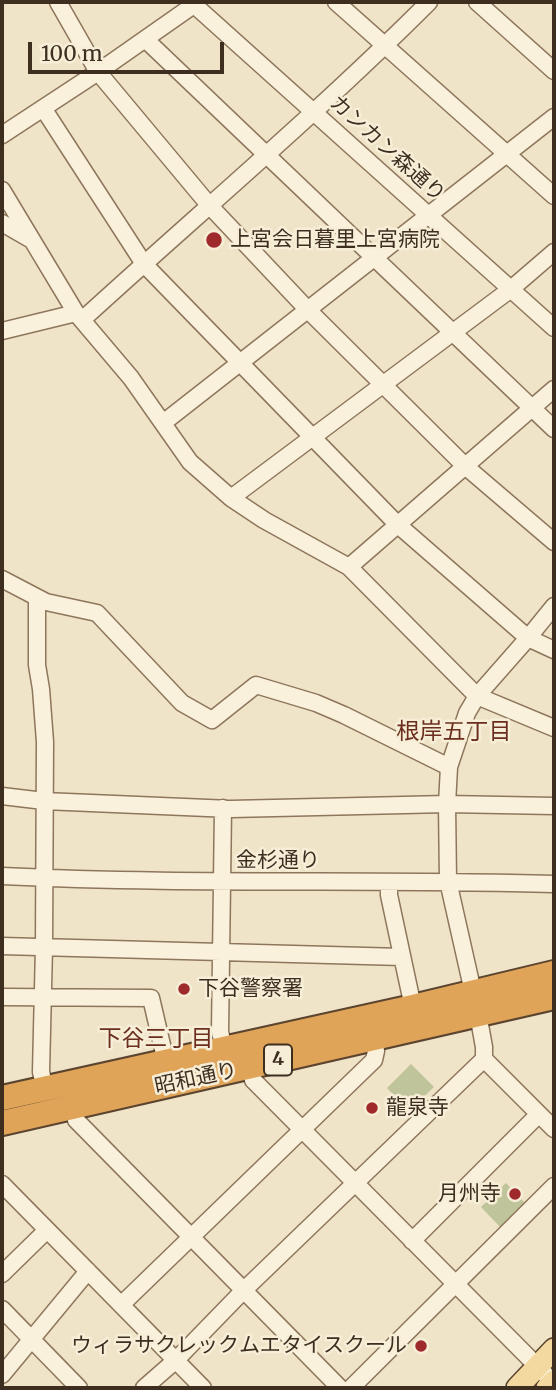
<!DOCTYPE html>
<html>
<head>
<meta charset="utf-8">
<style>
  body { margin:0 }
  #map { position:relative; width:556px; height:1390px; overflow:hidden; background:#f0e4c8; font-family:Merriweather,serif }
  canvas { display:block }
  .frame { position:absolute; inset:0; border:4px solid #3d2e20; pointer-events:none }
  .scale { position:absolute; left:28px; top:42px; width:196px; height:32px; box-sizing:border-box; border:4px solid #3d2e20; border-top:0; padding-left:9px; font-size:21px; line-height:24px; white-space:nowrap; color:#3d2e20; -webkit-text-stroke:5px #f7eed8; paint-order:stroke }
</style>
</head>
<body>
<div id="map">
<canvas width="556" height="1390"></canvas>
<div class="frame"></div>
<div class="scale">100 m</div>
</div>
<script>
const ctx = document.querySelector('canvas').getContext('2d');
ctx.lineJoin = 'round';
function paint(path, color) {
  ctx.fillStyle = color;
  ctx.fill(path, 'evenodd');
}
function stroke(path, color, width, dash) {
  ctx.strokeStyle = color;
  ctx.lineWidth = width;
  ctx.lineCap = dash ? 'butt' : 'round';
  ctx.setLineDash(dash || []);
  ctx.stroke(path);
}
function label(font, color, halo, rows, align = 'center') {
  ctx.font = font + ' Merriweather,"Noto Sans JP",serif';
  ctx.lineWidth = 5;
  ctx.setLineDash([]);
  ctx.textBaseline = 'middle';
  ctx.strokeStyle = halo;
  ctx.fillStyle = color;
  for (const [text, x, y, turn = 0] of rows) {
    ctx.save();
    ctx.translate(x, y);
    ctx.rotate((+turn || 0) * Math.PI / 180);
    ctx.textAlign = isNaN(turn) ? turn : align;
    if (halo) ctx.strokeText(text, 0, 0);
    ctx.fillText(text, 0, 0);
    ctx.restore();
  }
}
const cemetery = new Path2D(`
  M411,1064L434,1087L409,1111L387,1088Z
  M506,1183L526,1204L501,1228L481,1207Z`);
const minor = new Path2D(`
  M58,2L98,72L209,205L307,309L465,466L554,542
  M191,2L554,328
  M336,2L554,196
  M477,2L554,71
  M145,39L554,429
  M43,108L144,264L397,524L528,638L554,650
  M2,135L98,72L198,2
  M2,190L76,313L131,378L190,462L231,498L264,520L349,567L477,696L554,728
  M2,223L30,239
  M82,320C198,214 318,113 429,2
  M2,331L76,313
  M163,423L554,117
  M231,498L511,289L554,252
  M349,567L554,389
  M2,579L46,602L97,613L182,703L212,720L256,685L316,703L344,715L449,767
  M37,598V665L41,689L45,742L44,947L41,1072L45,1088
  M554,606L528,638L477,696L467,713L449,767L447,804L448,881L478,1014L484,1047V1059L554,1129
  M2,796L44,801L231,809L447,804L554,806
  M223,808L220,1032L224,1048
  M2,876C186,885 370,879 554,884
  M389,882V895L413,1007
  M2,946L402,957
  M2,997L151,998L166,1062
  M250,1067L253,1080L545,1374
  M73,1106L76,1120L340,1388
  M2,1184L203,1388
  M412,1241L539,1114
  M2,1274L47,1230
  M121,1305L374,1060L376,1051L374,1038
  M2,1309L79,1388
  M2,1375L88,1271
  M144,1388L176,1360L244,1290L484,1059
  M351,1388L554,1186`);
const major = new Path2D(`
  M517,1388L554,1349
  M547,1388L554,1381`);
const highway = new Path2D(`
  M2,1098L413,1007L554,973
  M2,1123L554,997`);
const markers = [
  [214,240,9,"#9e2a2b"],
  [184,989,7,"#9e2a2b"],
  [372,1108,7,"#9e2a2b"],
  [515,1194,7,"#9e2a2b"],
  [421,1346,7,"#9e2a2b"]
];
const shields = [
  [278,1060,28]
];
const shieldNames = [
  ["4",278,1060]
];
const streetNames = [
  ["カンカン森通り",387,149,42],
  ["金杉通り",278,861],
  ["昭和通り",196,1079,-12]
];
const poiNames = [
  ["上宮会日暮里上宮病院",230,240],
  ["下谷警察署",198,989],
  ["龍泉寺",386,1108],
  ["月州寺",501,1194,"right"],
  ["ウィラサクレックムエタイスクール",407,1346,"right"]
];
const neighbourhoodNames = [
  ["根岸五丁目",454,732],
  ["下谷三丁目",156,1039]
];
paint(cemetery, '#bfc49a');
stroke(minor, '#8d765c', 19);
stroke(major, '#5b4430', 24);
stroke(highway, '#5b4430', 28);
stroke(minor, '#faf1dc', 16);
stroke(major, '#f3d9a0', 21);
stroke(highway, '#e0a458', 24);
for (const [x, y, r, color] of markers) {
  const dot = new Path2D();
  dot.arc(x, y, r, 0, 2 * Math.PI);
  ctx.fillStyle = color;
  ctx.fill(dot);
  stroke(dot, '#f7eed8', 2.5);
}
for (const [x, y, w] of shields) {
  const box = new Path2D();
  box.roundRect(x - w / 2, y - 15.5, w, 31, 5);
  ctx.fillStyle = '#f7eed8';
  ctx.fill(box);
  stroke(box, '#3d2e20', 2);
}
label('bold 19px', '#3d2e20', null, shieldNames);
label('21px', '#3d2e20', '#f7eed8', streetNames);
label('21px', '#3d2e20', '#f7eed8', poiNames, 'left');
label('23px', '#6b2e1e', '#f7eed8', neighbourhoodNames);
</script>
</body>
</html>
